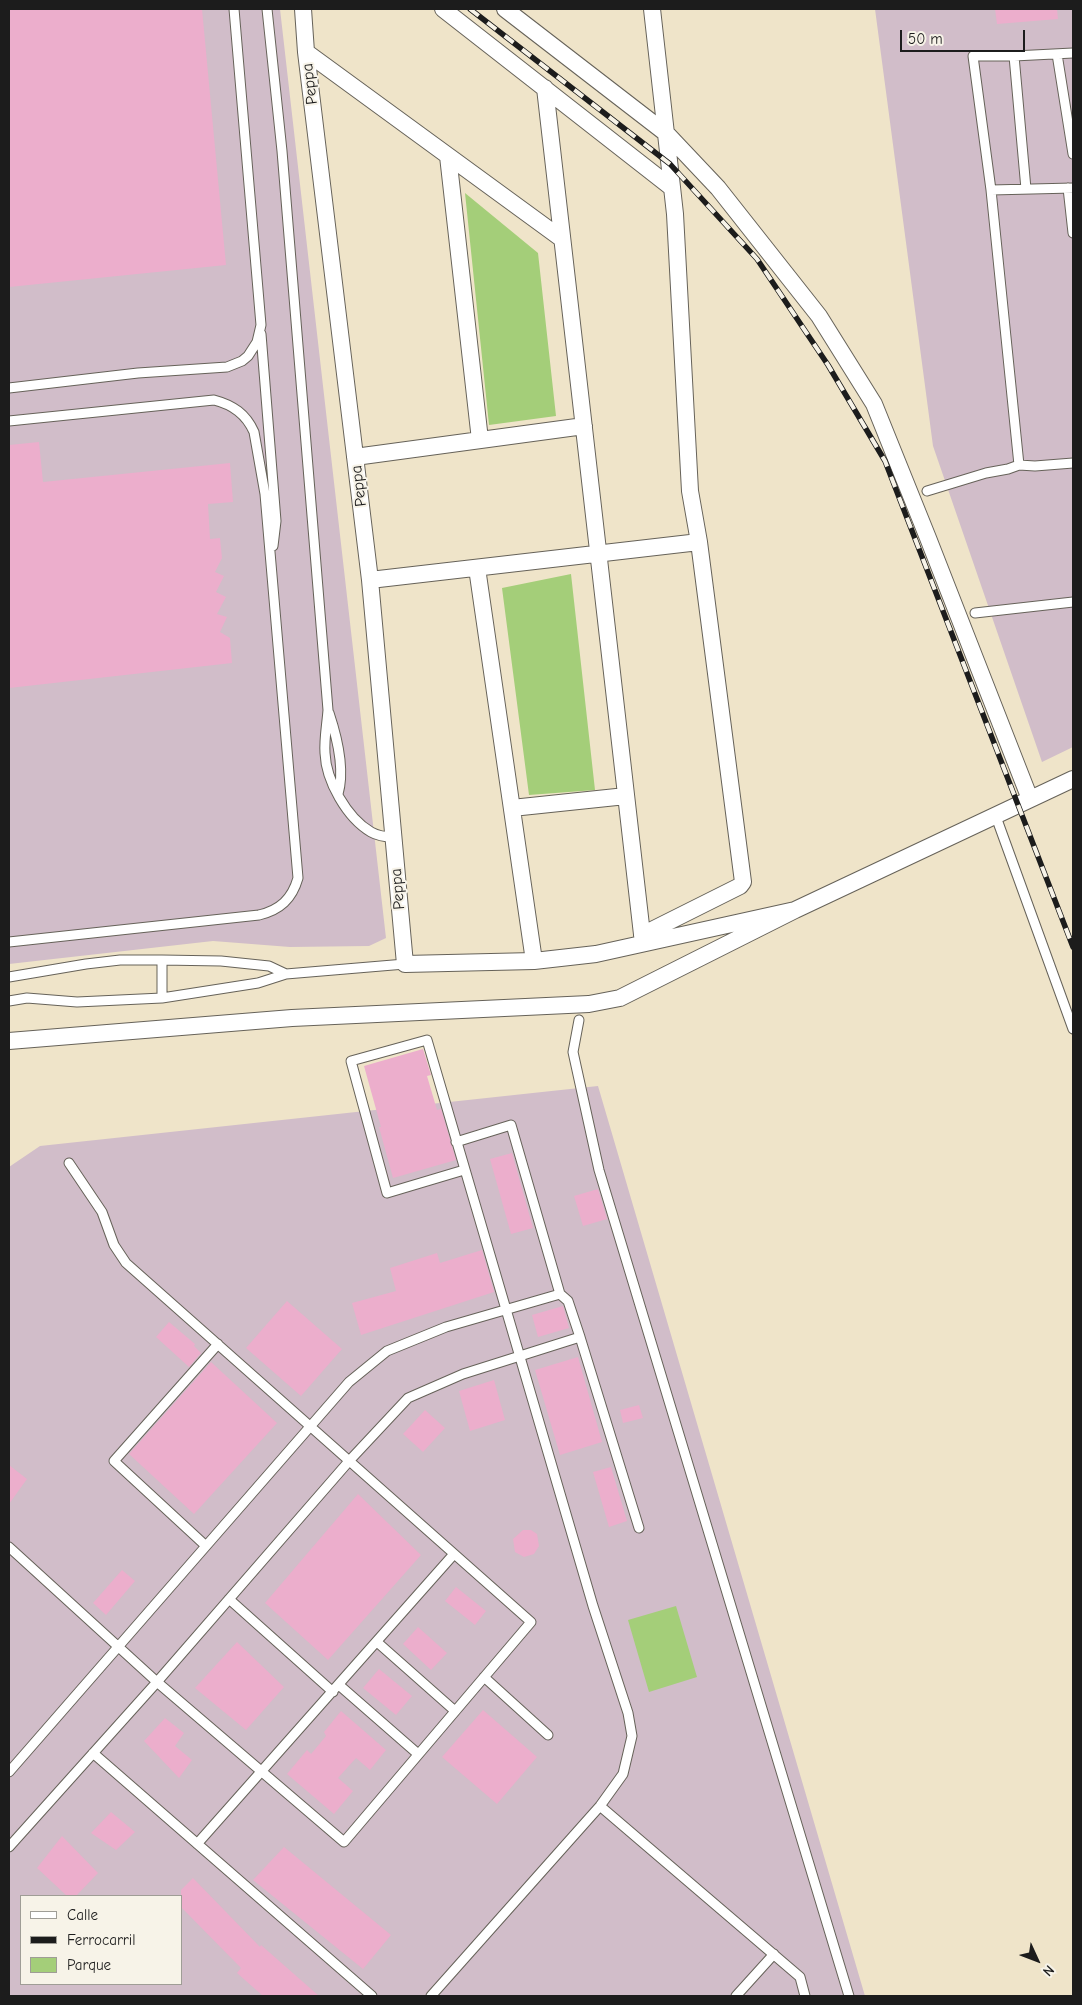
<!DOCTYPE html>
<html>
<head>
<meta charset="utf-8">
<style>
  body { margin:0 }
  #map { position:relative; width:1082px; height:2005px; overflow:hidden; background:#efe4c9; font-family:"Comic Neue",sans-serif }
  canvas { display:block }
  .frame { position:absolute; inset:0; border:10px solid #1c1c1c; pointer-events:none }
  .legend { position:absolute; left:20px; top:1895px; width:162px; height:90px; box-sizing:border-box; background:#f7f3e8; border:1px solid #9f9d96; margin:0; padding:6px 9px; list-style:none; font-size:15px; color:#1c1c1c }
  .legend li { display:flex; align-items:center; gap:10px; height:25px }
  .legend b { width:25px; border:1px solid #9f9d96 }
  .north { position:absolute; left:1012px; top:1935px; width:50px; height:50px; -webkit-text-stroke:4px #f7f3e8; paint-order:stroke; rotate:133deg; font-size:14px; font-weight:700; line-height:20px; text-align:center; color:#1c1c1c }
  .north::after { content:''; display:block; margin:auto; width:18px; height:22px; background:#1c1c1c; clip-path:polygon(50% 0,100% 100%,50% 72%,0 100%) }
  .scale { position:absolute; left:900px; top:30px; width:125px; height:22px; box-sizing:border-box; border:2px solid #1c1c1c; border-top:0; padding-left:6px; font-size:15px; line-height:18px; white-space:nowrap; color:#1c1c1c; -webkit-text-stroke:4px #f7f3e8; paint-order:stroke }
</style>
</head>
<body>
<div id="map">
<canvas width="1082" height="2005"></canvas>
<div class="frame"></div>
<ul class="legend">
<li><b style="height:6px;background:#fff"></b>Calle</li>
<li><b style="height:6px;background:#1c1c1c"></b>Ferrocarril</li>
<li><b style="height:14px;background:#a4ce79"></b>Parque</li>
</ul>
<div class="north">N</div>
<div class="scale">50 m</div>
</div>
<script>
const ctx = document.querySelector('canvas').getContext('2d');
ctx.lineJoin = 'round';
function paint(path, color) {
  ctx.fillStyle = color;
  ctx.fill(path, 'evenodd');
}
function stroke(path, color, width, dash) {
  ctx.strokeStyle = color;
  ctx.lineWidth = width;
  ctx.lineCap = dash ? 'butt' : 'round';
  ctx.setLineDash(dash || []);
  ctx.stroke(path);
}
function label(font, color, halo, rows, align = 'center') {
  ctx.font = font + ' "Comic Neue",sans-serif';
  ctx.lineWidth = 4;
  ctx.setLineDash([]);
  ctx.textBaseline = 'middle';
  ctx.strokeStyle = halo;
  ctx.fillStyle = color;
  for (const [text, x, y, turn = 0] of rows) {
    ctx.save();
    ctx.translate(x, y);
    ctx.rotate((+turn || 0) * Math.PI / 180);
    ctx.textAlign = isNaN(turn) ? turn : align;
    if (halo) ctx.strokeText(text, 0, 0);
    ctx.fillText(text, 0, 0);
    ctx.restore();
  }
}
const industrial = new Path2D(`
  M9,9H280L386,938L369,946L290,947L213,941L9,964Z
  M875,9H1073V747L1042,762L933,446Z
  M598,1086L865,1996H9V1167L40,1146ZM21,1896H181V1984H21Z`);
const green = new Path2D(`
  M465,193L538,253L556,416L489,425Z
  M571,574L595,790L529,795L502,588Z
  M676,1606L697,1677L649,1692L628,1620Z`);
const building = new Path2D(`
  M9,9H202L226,265L9,287Z
  M995,9H1057L1058,19L997,24Z
  M39,442L43,482L230,463L233,502L208,504L210,539L220,538L222,558L215,572L224,576L216,592L226,597L217,614L227,617L220,632L230,638L232,663L9,688V445Z
  M423,1049L431,1075L427,1076L437,1110L441,1109L456,1160L393,1178L379,1127H381L364,1066Z
  M512,1153L533,1228L511,1234L490,1159Z
  M598,1189L607,1219L583,1226L574,1196Z
  M482,1250L494,1292L361,1335L352,1303L396,1291L390,1268L437,1253L440,1263Z
  M287,1301L342,1349L301,1396L246,1348Z
  M563,1306L569,1328L538,1337L532,1315Z
  M169,1322L195,1344L194,1346L201,1353L189,1367L156,1337Z
  M578,1357L602,1442L560,1455L535,1370Z
  M211,1362L277,1423L194,1514L129,1454Z
  M494,1380L505,1420L470,1431L459,1391Z
  M639,1405L643,1418L623,1423L620,1410Z
  M425,1410L445,1428L423,1452L403,1434Z
  M9,1465L27,1479L9,1504Z
  M611,1467L627,1521L609,1527L593,1472Z
  M358,1494L421,1555L328,1660L265,1603Z
  M523,1530H531L537,1534L539,1546L534,1554L524,1557L515,1552L513,1539Z
  M122,1570L135,1581L106,1615L93,1603Z
  M456,1587L486,1611L475,1625L445,1601Z
  M418,1627L447,1653L431,1670L403,1644Z
  M237,1642L284,1687L246,1730L195,1688Z
  M379,1669L412,1696L396,1715L363,1688Z
  M483,1710L537,1757L497,1804L442,1757Z
  M341,1711L386,1750L370,1770L356,1758L338,1778L353,1791L334,1814L287,1774L307,1750L311,1754L326,1736L324,1732Z
  M165,1718L184,1733L175,1746L192,1760L179,1778L144,1741Z
  M111,1812L135,1832L116,1850L91,1833Z
  M62,1836L98,1873L76,1896H67L37,1868Z
  M284,1847L391,1935L363,1969L253,1880Z
  M193,1878L260,1947L261,1945L319,1996H263L237,1973L241,1968L181,1907V1890Z`);
const lane = new Path2D(`
  M267,9L282,151L328,710C327,724 324,739 325,753C326,781 347,818 371,832C378,836 385,837 393,837
  M1057,54L1073,154
  M1014,56L1026,189
  M1068,188L1073,233
  M991,190L1073,188
  M261,334L276,521L273,546
  M9,388L138,373L227,367L242,361L248,356L257,342L261,325L234,9
  M9,421L214,400C233,405 246,414 254,432L265,494L298,878C292,899 280,910 259,915L9,942
  M1019,465L991,190L973,56H1014L1073,53
  M927,491L986,473L1008,469L1019,465L1035,466L1073,463
  M975,613L1073,602
  M329,713C337,737 345,770 338,794
  M995,814L1073,1029
  M162,960V998
  M9,977L86,964L120,960H162L221,961L269,966L286,974
  M9,1001L27,998L77,1002L162,998L258,983L286,974L405,964
  M579,1020L573,1052L599,1170L849,1996
  M456,1142L511,1125L560,1294L568,1301L580,1337L639,1528
  M206,1546L114,1461L218,1344
  M9,1547L157,1682L344,1842L531,1622L126,1263L114,1245L102,1212L69,1163
  M229,1599L333,1692
  M377,1642L455,1711
  M484,1677L548,1735
  M339,1685L418,1754
  M93,1753L372,1996
  M9,1772L349,1382L387,1351L446,1327L560,1294
  M600,1806L800,1977L805,1996
  M197,1844L454,1554
  M9,1847L157,1682L350,1460L408,1398L463,1374L580,1337
  M431,1996L600,1806L623,1774L632,1736L628,1713L593,1606L427,1040L351,1061L387,1193L464,1170
  M736,1996L774,1954`);
const street = new Path2D(`
  M303,9L306,52L370,580L405,964L534,961L596,954L795,910
  M443,9L672,188
  M505,9L667,134L718,188L819,316L874,404L928,538L1030,799
  M306,52L562,239
  M545,88L643,943
  M448,156L480,440
  M355,457L584,426
  M477,568L534,961
  M370,580L699,542
  M512,808L626,796
  M642,935L740,886L743,882L699,542L690,491L675,214L652,9
  M9,1041L292,1018L589,1004L620,998L795,910L1073,779`);
const rail = new Path2D(`
  M470,9L670,164L757,259L828,365L885,461L1073,947`);
const streetNames = [
  ["Peppa",310,84,-97],
  ["Peppa",359,486,-97],
  ["Peppa",398,889,-95]
];
paint(industrial, '#d1bdc9');
paint(green, '#a4ce79');
paint(building, '#ecaecc');
stroke(lane, '#666259', 11);
stroke(street, '#666259', 18);
stroke(lane, '#fff', 9);
stroke(street, '#fff', 16);
stroke(rail, '#1c1c1c', 5.5);
stroke(rail, '#f7f3e8', 4, [11]);
label('16px', '#1c1c1c', '#f7f3e8', streetNames);
</script>
</body>
</html>
